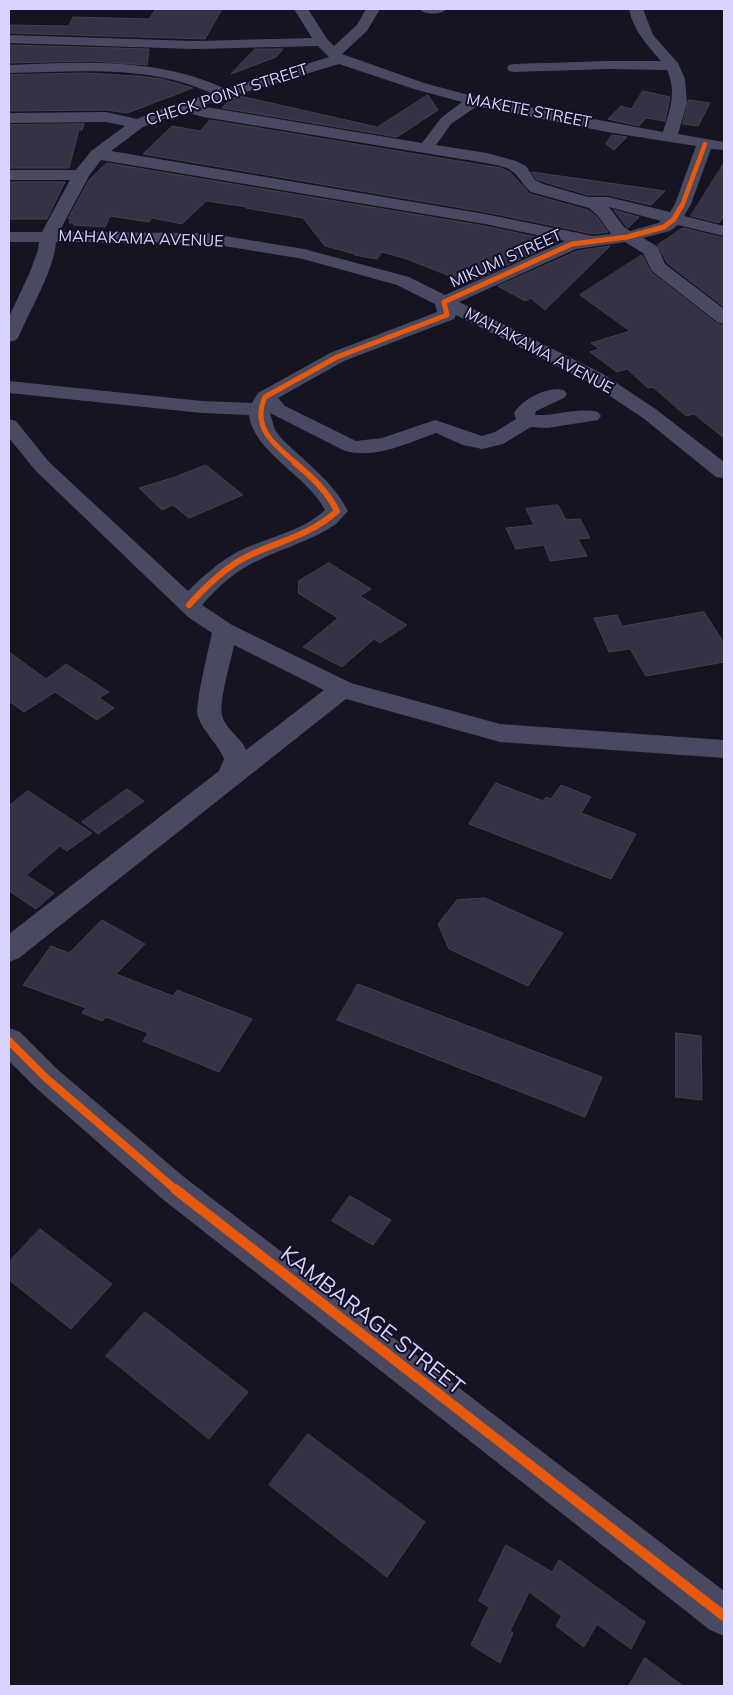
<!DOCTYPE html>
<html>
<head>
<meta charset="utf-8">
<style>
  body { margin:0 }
  #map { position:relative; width:733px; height:1695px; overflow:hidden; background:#161421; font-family:Mulish,sans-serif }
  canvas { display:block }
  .frame { position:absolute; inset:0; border:10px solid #d9d4ff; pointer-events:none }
</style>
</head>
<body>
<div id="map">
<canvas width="733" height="1695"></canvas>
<div class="frame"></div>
</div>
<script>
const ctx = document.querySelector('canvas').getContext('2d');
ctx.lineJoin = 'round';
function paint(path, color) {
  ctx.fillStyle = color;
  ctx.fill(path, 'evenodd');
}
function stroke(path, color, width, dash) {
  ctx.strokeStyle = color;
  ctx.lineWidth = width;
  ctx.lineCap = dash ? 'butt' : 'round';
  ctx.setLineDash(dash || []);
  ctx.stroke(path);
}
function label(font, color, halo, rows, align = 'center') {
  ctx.font = font + ' Mulish,sans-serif';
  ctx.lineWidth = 4;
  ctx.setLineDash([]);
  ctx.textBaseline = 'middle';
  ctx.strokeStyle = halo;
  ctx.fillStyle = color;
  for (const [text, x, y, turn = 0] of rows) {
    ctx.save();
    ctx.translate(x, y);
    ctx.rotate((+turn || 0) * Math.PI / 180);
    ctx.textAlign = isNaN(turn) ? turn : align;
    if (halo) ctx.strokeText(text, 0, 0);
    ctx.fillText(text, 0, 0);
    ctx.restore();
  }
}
const building = new Path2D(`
  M156,9H222L205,39L9,33V25L69,26L73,17L149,19Z
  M9,45L149,49L147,65L92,61L9,63Z
  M255,49H283L276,57L231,74Z
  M86,73L137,76L162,79L193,88L127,113L106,110L9,111V75Z
  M643,91L670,97L665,121L646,118L639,126L608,119L621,106L631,109Z
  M428,95L438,110L397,137L222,108L232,98L240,96L377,127Z
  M689,100L710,103L698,126L683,124Z
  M210,120L501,168L510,172L530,194L588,210L597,217L608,232L593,234L485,212L143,154L172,126L200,131Z
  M84,124L82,130H79L69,168H9V125Z
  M612,135L627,137L614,150L606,144Z
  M107,163L485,226L559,242L467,283L407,259L382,252L377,259L354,255L355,254L325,246L303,218L246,208L247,207L206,201L182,224L152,218L149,222L110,216L105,227L73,225L75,223H69L71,219H68L89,180Z
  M724,163V215L719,223L691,216Z
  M532,172L665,191L651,205L608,195H588L544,182L536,179Z
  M9,182H65L47,219H9Z
  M614,210L639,217L628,228Z
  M683,228L724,238V307L667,263L658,245Z
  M610,246L545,310L531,298L525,301L498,286L577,251Z
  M642,255L651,272L716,323L724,326V438L694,414L686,416L653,387L648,388L627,369L617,372L590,352L599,349L591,343L630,331L580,295Z
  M206,465L243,495L189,518L173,505L162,510L139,488L175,477Z
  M558,505L566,520L580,519L590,538L578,539L587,556L550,561L544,545L516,549L506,528L534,525L526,509Z
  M329,563L371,589L360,596L407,625L380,643L374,639L342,667L303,647L338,618L298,593L299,581Z
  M704,612L724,643V662L646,676L630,649L609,652L594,618L617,615L622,626Z
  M9,652L46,679L66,664L109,692L99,698L114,708L97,720L55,692L24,712L9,701Z
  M496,783L543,801L546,797L551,799L561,785L591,797L581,813L636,834L611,879L469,824Z
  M127,789L144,801L98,834L82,822Z
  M28,791L92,833L67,851L60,846L26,875L54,893L36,909L9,891V806Z
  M485,898L563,933L528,986L449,949L438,924L457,900Z
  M102,920L145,944L116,974L173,996L177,990L252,1019L219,1072L143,1041L148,1033L106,1017L102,1021L82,1013L86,1008L23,985L51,946L69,953Z
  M358,984L602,1077L585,1117L337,1020Z
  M676,1033L701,1036L702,1100L676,1097Z
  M350,1196L391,1220L373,1245L332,1221Z
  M40,1229L112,1284L71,1329L9,1280V1262Z
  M145,1312L248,1392L209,1439L106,1356Z
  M308,1434L425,1522L387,1577L269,1485Z
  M506,1545L552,1572L559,1560L645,1622L631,1649L597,1624L584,1647L556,1626L562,1616L529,1592L510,1631L513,1633L500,1663L471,1645L489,1607L479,1601Z
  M645,1658L683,1686H629Z`);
const minor = new Path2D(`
  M294,9H308L327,39L334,46L357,25L366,9H380L367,31L342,54L424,83L476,97L663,132C670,110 677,92 667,70L608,69L514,72L509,71L507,68L509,65L514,64L608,61H661C647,45 633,30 629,9H643L653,35L678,63L685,79L687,103L678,134L724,142V150L711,149L691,204L684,216L724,226V236L678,225L670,231L643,238L658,247L665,264L724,309V324L717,322L652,271L643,253L625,242L576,249L459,302L603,374L657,410L724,462V478L716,477L643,418L589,382L456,315L454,319L344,361L278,398L285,406L356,441L382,438L435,420L482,436L495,432L516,419L514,413C523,399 547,386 564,390L567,394L564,398L536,411L535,415C556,416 578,407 598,412L601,416L598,420L547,428L531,427L503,444L482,449L463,445L436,433C408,443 376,459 345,451L270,413L275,430L281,438C305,462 332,480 348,511L336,524L325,531C303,543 279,550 257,561C235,571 218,587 202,605L232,625L351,683L500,724L724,740V758L500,742L346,699L19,958L9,962V934L219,771L224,759C218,744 204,733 198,717C194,707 209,648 212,633L188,617L35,470L9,438V419L16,421L49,462L188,591C203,576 220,561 239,551C268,537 301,532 325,510C308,476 253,452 249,415L202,413L9,393V381L202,401L252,403L258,393L330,353L437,312L435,304L397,285L303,259L206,243L56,242C54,270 30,310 19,336L16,340L9,342V317L30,272L38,250L39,242H9V232H42L70,180H9V170H76L91,151L125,126L106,122L9,123V113L106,112L137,119L167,107L211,93C148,64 77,72 9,73V65C82,62 157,57 226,89L329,57L318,46L195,49L9,43V35L195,41L312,38ZM339,64L414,89L462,102L441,118L422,143L200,106ZM477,106L607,132L696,146L675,204L670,212L608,197H588L543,184L535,180L526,166L516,161L487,153L436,145L451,124ZM183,111L203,117L486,163C495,165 508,166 514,173C521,179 523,186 531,192L589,208L598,216L611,234L593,236L485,214L111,151L143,127ZM101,160L485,224L565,241L445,295L409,277L304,249L206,233L59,232L89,176ZM609,207L661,221L658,223L630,231L624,227ZM234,645L324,690L246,750C241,737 225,729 222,715C219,700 231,661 234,645Z
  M419,9H447C441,15 425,15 419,9Z
  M9,1028L20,1032L57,1069L184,1177L724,1591V1636L710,1630L160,1197L35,1087L9,1061Z`);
const cyclewayFar4 = new Path2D(`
  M682,206L705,144`);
const cyclewayFar3 = new Path2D(`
  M297,464C275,445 251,428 265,397L337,357L447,315L444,302L572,244L627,237L664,227L674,219L682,205`);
const cyclewayFar2 = new Path2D(`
  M189,605C206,586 225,567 248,556C279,541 311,535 337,511C327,491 312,477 295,463`);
const cyclewayFar1 = new Path2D(`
  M9,1041L46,1078L176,1190`);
const cycleway = new Path2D(`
  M175,1189L724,1616`);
const farStreetnames = [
  ["CHECK POINT STREET",227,95,-18],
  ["MAKETE STREET",529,111,11],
  ["MAHAKAMA AVENUE",141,239,2],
  ["MIKUMI STREET",506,259,-24],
  ["MAHAKAMA AVENUE",539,351,28]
];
const nearStreetnames = [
  ["KAMBARAGE STREET",372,1321,38]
];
paint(building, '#343243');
stroke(building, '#433f54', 1);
paint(minor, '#4a4962');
stroke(cyclewayFar4, '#e8590c', 4.5);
stroke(cyclewayFar3, '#e8590c', 5);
stroke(cyclewayFar2, '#e8590c', 6);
stroke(cyclewayFar1, '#e8590c', 8);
stroke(cycleway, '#e8590c', 10);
label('16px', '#d9d4ff', '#130f26', farStreetnames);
label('22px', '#d9d4ff', '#130f26', nearStreetnames);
</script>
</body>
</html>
